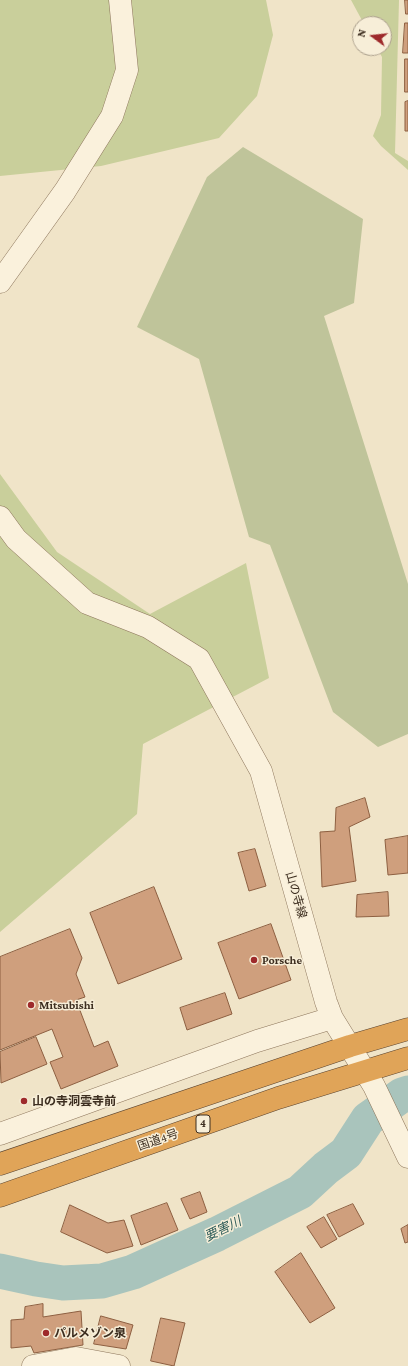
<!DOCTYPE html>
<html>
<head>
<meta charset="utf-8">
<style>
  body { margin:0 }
  #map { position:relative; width:408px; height:1366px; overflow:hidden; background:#f0e4c8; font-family:"Crimson Pro",serif }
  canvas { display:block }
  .north { position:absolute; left:352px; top:16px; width:40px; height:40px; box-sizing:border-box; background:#f7eed8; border:1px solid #ada18e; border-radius:50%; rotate:285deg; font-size:11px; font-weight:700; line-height:16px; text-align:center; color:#3d2e20 }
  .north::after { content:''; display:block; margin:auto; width:14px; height:18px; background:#9e2a2b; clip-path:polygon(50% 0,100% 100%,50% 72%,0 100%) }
</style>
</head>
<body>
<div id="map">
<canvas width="408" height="1366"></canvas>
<div class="north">N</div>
</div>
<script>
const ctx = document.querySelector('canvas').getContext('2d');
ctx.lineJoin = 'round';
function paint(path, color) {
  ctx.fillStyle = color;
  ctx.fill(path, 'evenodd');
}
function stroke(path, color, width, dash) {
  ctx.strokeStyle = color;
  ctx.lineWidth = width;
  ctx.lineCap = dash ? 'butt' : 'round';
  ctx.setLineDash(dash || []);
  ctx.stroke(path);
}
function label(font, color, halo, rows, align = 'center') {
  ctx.font = font + ' "Crimson Pro","Noto Sans JP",serif';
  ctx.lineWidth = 3;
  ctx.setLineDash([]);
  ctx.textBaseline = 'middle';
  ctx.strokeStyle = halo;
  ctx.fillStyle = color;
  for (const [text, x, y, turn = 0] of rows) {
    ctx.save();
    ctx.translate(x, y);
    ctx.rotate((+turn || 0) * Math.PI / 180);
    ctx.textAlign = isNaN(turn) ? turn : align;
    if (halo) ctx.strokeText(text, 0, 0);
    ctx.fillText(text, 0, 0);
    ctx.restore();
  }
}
const green = new Path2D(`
  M0,0H266L273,35L257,96L219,138L101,166L0,176Z
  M351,0H399L395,153L408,161V170L381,146L373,136L381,115L382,57L377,48H384V24H364Z
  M0,474L57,552L150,614L246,563L269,678L143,744L137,814L0,932Z`);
const cemetery = new Path2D(`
  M243,147L363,219L354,303L324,316L408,584V734L378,747L333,712L270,545L249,537L199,359L137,327L207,177Z`);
const river = new Path2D(`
  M0,1271L36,1279L63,1283L102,1281L133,1272L217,1234L300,1192L326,1168L346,1153L368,1119L402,1095L408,1093`);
const building = new Path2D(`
  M405,0H408V14H406Z
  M405,23H408V53H403Z
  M405,59H408V92H405Z
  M408,101V131H405V102Z
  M365,798L370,817L349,827L356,881L322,887L320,832L335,831L336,808Z
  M408,836V873L388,875L385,840Z
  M255,849L266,886L249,891L238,853Z
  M154,887L182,959L118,984L90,913Z
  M388,892L389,916L356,917L357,895Z
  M271,924L291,980L239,999L218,943Z
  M70,929L82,958L76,974L85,997L76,1000L94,1047L108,1041L118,1066L61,1089L50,1062L63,1057L52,1029L0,1050V957Z
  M225,993L232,1014L187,1030L180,1008Z
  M36,1037L47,1064L1,1083L0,1052Z
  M200,1192L207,1212L190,1219L181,1199Z
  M167,1203L178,1230L141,1245L131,1216Z
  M353,1204L364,1224L339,1237L327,1215Z
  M70,1205L108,1223L124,1220L133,1246L107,1253L61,1232Z
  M324,1217L337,1239L321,1248L307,1227Z
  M408,1225V1242L405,1243L401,1229Z
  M301,1253L335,1308L310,1323L275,1272Z
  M43,1304V1317L81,1311L83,1345L34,1353L31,1346L11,1348V1320L24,1319L25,1307Z
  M101,1316L133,1325L126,1349L94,1344Z
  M161,1318L185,1323L174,1366L151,1361Z`);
const minor = new Path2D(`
  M0,282L65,191L112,116L127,70L120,0
  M0,517L16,539L87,603L148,627L199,659L261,771L326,1002L332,1018
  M0,1134L257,1041L332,1018L374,1086L408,1157
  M33,1366L76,1358L119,1366`);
const highway = new Path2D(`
  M0,1164L350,1046L408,1029
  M0,1196L278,1098L408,1058`);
const markers = [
  [254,960,4,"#9e2a2b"],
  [31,1005,4,"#9e2a2b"],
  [24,1101,4,"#9e2a2b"],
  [46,1333,4,"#9e2a2b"]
];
const shields = [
  [203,1124,14]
];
const shieldNames = [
  ["4",203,1124]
];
const streetNames = [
  ["山の寺線",296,895,74],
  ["国道4号",158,1140,-19]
];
const poiNames = [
  ["Porsche",262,960],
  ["Mitsubishi",39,1005],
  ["山の寺洞雲寺前",32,1101],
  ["パルメゾン泉",54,1333]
];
const waterNames = [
  ["要害川",223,1229,-26]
];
paint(green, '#c9cf9b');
paint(cemetery, '#bfc49a');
stroke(river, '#a9c4bc', 35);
paint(building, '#cf9f7d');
stroke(building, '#8d5f41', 1);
stroke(minor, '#8d765c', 23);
stroke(highway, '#5b4430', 23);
stroke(minor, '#faf1dc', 22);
stroke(highway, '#e0a458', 22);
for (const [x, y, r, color] of markers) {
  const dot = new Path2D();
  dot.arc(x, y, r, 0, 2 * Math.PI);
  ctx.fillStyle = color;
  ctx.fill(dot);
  stroke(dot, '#f7eed8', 1.5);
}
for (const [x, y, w] of shields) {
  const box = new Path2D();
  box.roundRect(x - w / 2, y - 9, w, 18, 3);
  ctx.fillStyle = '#f7eed8';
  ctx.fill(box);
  stroke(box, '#3d2e20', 1);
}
label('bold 11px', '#3d2e20', null, shieldNames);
label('12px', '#3d2e20', '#f7eed8', streetNames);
label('bold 12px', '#3d2e20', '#f7eed8', poiNames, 'left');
label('italic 13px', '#2f5d5a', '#f7eed8', waterNames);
</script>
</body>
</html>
